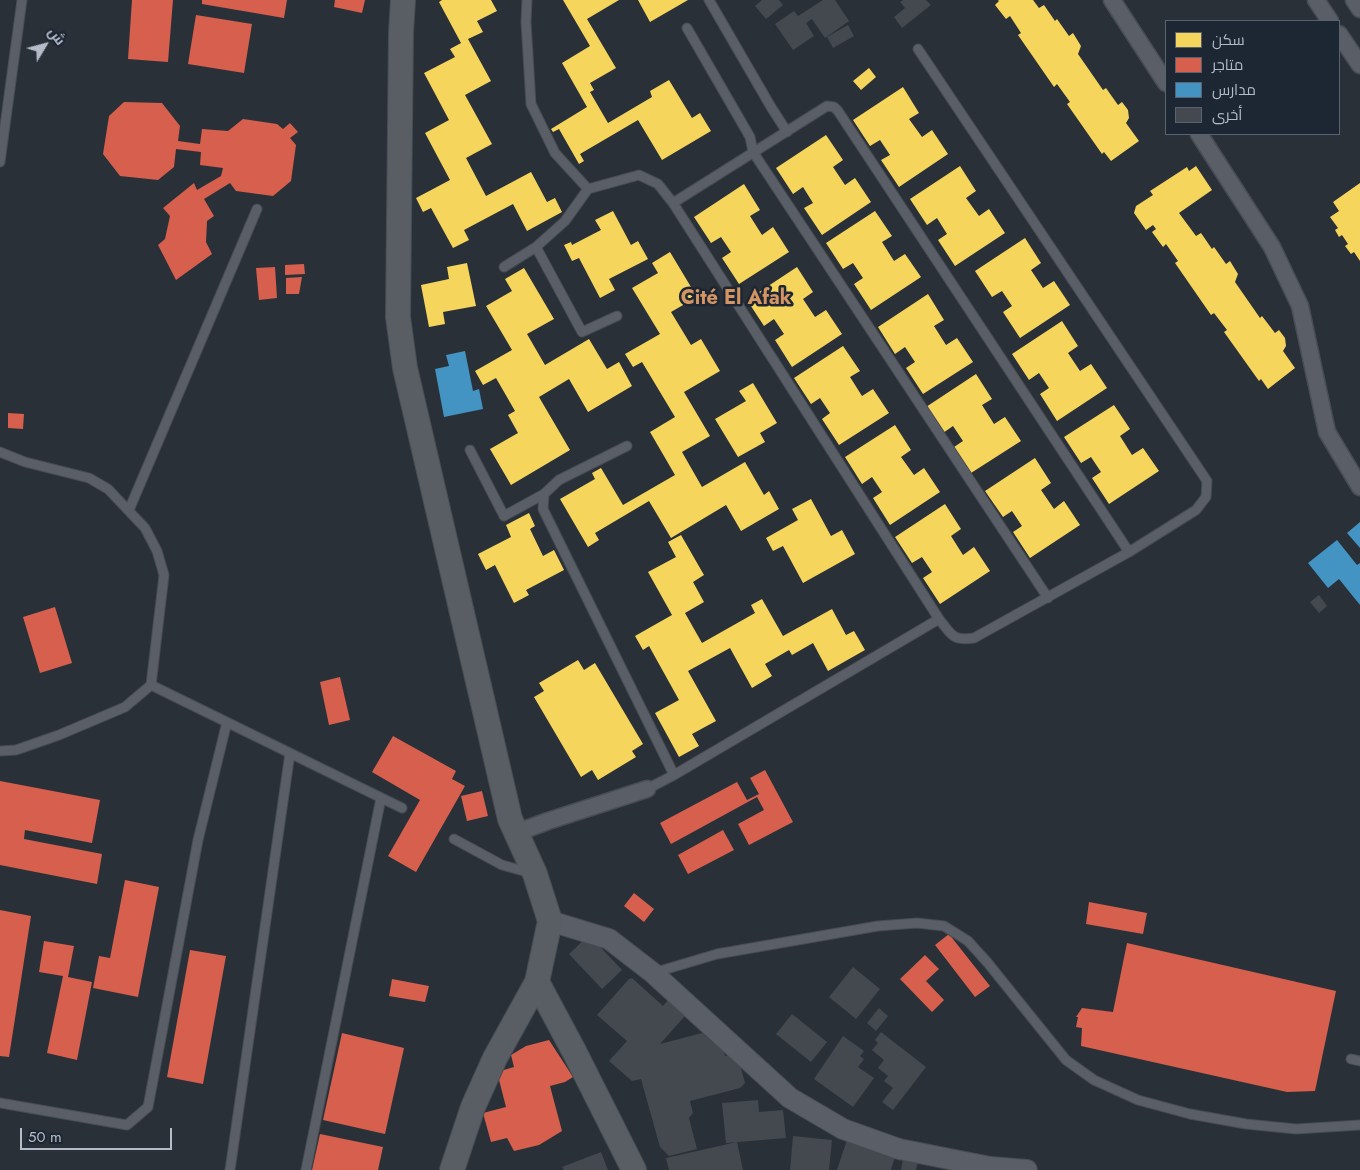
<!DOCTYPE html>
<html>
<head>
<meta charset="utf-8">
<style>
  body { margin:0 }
  #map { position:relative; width:1360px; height:1170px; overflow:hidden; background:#2a3038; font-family:Jost,Cairo,sans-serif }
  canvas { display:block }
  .legend { position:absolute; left:1165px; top:20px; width:175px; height:115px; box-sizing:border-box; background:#1d2633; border:1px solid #59626f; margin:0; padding:6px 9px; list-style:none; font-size:15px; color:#b4bcc9 }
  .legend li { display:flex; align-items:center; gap:10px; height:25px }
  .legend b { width:25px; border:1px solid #59626f }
  .north { position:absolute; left:20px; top:20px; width:50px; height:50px; -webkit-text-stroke:4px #1d2633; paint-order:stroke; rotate:53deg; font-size:14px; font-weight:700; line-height:20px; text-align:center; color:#b4bcc9 }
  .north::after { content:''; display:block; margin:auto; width:18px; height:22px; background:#b4bcc9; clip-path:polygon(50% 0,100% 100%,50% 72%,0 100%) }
  .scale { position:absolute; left:20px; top:1128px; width:152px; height:22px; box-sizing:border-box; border:2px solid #b4bcc9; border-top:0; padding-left:6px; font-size:15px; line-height:18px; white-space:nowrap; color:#b4bcc9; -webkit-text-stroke:4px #1d2633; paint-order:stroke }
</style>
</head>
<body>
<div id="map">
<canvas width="1360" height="1170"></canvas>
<ul class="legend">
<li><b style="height:14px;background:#f6d55c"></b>سكن</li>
<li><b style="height:14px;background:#d6604d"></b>متاجر</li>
<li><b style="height:14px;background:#4393c3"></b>مدارس</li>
<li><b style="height:14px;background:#444950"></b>أخرى</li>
</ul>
<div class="north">ش</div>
<div class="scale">50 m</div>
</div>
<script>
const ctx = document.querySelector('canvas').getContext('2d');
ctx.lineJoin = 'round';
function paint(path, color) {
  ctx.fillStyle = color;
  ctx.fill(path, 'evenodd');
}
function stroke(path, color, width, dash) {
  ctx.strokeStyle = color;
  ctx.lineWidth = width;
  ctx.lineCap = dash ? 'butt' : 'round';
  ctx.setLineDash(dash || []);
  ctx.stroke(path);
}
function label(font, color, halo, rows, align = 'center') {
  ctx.font = font + ' Jost,sans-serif';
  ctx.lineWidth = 5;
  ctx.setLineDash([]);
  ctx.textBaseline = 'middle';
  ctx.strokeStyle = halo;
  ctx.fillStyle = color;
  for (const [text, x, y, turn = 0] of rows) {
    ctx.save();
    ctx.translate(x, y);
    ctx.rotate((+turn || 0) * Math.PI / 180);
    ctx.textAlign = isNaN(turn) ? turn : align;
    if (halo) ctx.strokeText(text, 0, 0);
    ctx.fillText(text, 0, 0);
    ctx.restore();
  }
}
const homes = new Path2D(`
  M442,0H491L497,11L477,21L483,32L468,39L491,81L465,95L492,144L466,158L486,196L531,172L547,202L555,198L562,212L527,231L513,204L464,230L469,240L453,248L431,208L423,212L416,198L450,180L425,133L449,120L424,73L455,57L450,49L461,43L439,2Z
  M563,0H619L587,19L616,68L590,83L594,90L590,92L608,123L652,97L650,91L669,80L692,118L700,113L711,131L662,160L638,120L580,154L584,161L579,164L559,129L553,132L551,129L587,107L562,63L590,46Z
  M638,0H688L650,22Z
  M998,0H1033L1039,8L1044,5L1055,21L1057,19L1069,36L1073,33L1081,46L1078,54L1103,90L1106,88L1118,105L1122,102L1128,110L1129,118L1126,123L1139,141L1111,161L1104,152L1102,154L1067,104L1070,102L1057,84L1054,87L1018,35L1021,33L1010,16L1006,19L995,5L999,1Z
  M869,68L876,77L861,90L853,81Z
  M903,87L919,113L909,119L922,137L932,130L948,154L899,187L881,160L890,155L880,140L870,146L853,120Z
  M826,135L843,160L833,167L845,185L855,178L871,202L822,235L804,208L813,203L803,187L793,194L776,168Z
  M960,166L976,191L966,198L979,216L989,209L1005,233L955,266L938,240L947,234L937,218L927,225L910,199Z
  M1196,166L1212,190L1179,213L1196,236L1201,233L1212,249L1214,247L1226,264L1230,261L1238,274L1235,282L1260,318L1262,316L1275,333L1279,330L1285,338L1286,346L1283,351L1295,368L1268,389L1261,379L1259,381L1224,332L1227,330L1214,313L1211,315L1175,263L1178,261L1166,244L1163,247L1152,232L1156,229L1153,225L1146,230L1134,213L1136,206L1153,195L1150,191L1187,167L1189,171Z
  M1360,183V261L1354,252L1351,254L1345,246L1348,244L1342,235L1339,237L1335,230L1338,228L1330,217L1339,211L1333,202Z
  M744,184L760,210L750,216L762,235L773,227L789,252L739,284L722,258L731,252L721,237L711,243L694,217Z
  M613,211L631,245L638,241L648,259L609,279L615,290L600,298L579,258L572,261L564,245L571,242L572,245L601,230L595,220Z
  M875,211L892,236L882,242L894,261L905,254L921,277L871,310L854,284L863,278L853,263L843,269L826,243Z
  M1025,238L1041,263L1031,270L1043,288L1054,281L1070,305L1020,338L1003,312L1012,306L1002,291L992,297L975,271Z
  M670,252L697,297L671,312L691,345L701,339L720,371L684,392L710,436L682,452L702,487L745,462L764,495L769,491L779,509L741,531L726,505L671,538L649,501L595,533L599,540L588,547L560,499L595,479L592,473L601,468L623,505L675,475L650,432L675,417L642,362L633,367L625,354L660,334L632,288L658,273L652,263Z
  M467,263L476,306L443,312L445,324L429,327L421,285L449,279L447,267Z
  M797,267L813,292L803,299L815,317L826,310L842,334L792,367L775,340L784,334L774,319L764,326L747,300Z
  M524,268L554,319L527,334L545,365L589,339L607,369L619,362L632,386L588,412L569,379L539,397L570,450L511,485L490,449L518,433L508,415L515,411L496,378L483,385L475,371L512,350L486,306L512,291L505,279Z
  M928,294L944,320L934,326L946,345L957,338L973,362L923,394L906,368L915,362L905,347L895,354L878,327Z
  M1062,321L1078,346L1068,353L1080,371L1091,364L1107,388L1057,421L1040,394L1049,388L1039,373L1029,380L1012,354Z
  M843,346L860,371L850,377L862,396L873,389L889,413L839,445L822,419L830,413L820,398L811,404L794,378Z
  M976,374L992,399L982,405L994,424L1005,417L1021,441L971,473L954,447L963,441L953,426L943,433L926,407Z
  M753,383L777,423L760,433L765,442L738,457L715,419L746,401L739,391Z
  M1114,405L1130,429L1120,436L1132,455L1143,448L1159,471L1109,504L1092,478L1101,472L1091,457L1081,463L1064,437Z
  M895,425L911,450L901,457L914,475L924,468L940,492L890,525L873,498L882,492L872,477L862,484L845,457Z
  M1035,458L1051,483L1041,490L1054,509L1064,501L1080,525L1030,558L1013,532L1022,526L1012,511L1003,517L985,491Z
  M811,499L831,536L842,530L855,554L803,583L783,546L773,551L766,538L798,520L792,509Z
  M945,504L961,529L951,536L963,555L974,547L990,571L940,604L923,578L932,572L922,557L912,563L895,537Z
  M529,513L535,526L530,529L543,556L554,550L564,570L526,590L529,595L514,603L495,565L486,570L478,554L511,537L506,525Z
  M681,535L704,575L693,582L704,602L685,613L702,643L755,613L751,605L762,599L783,636L832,609L846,635L854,631L865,650L828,671L813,643L792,655L789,650L765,664L772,676L752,688L730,648L688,671L716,721L692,734L699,746L679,757L655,713L679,700L649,646L643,650L635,636L672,615L648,572L676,557L668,542Z
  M578,660L584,670L595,663L643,744L632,751L636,757L598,780L592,770L581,777L534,697L544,691L539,683Z`);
const shops = new Path2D(`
  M132,0H173L168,62L128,59Z
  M202,0H287L284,18L202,4Z
  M335,0H365L362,13L334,7Z
  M196,15L252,24L244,73L188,64Z
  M124,102L162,103L180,126L178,141L200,144L202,129L228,131L243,119L277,124L283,129L290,123L298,132L290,138L296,145L291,181L273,196L236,191L230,183L204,199L214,216L207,221L206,242L212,254L176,280L158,245L165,239L170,216L163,208L194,183L197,190L221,176L223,168L200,165L201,152L176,149L174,167L158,180L120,176L103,154L109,116Z
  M304,264L305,274L285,275V265Z
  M275,267L277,298L259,300L256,268Z
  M302,277L299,294H286V278Z
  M8,413L24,414L23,429L8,428Z
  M55,607L72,663L40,673L23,617Z
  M340,677L350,720L329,725L320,682Z
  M393,736L456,771L452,779L465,786L416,872L388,856L420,800L372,772Z
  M765,770L793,822L749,845L738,824L764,810L757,797L671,844L660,823L737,782L747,800L759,794L750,778Z
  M0,781L100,800L92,843L25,830L24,839L102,854L97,884L0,865Z
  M482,791L488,816L467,821L461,796Z
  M723,830L734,850L688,874L678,855Z
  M125,880L159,887L138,997L93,988L99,956L110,958Z
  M634,893L654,909L644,922L624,906Z
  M1089,902L1147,913L1143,934L1086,924Z
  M0,910L31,916L9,1057L0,1056Z
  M949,934L990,986L975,997L935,945Z
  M44,941L74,946L68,977L92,982L77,1060L47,1053L63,976L39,972Z
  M1127,943L1336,991L1315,1091L1287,1092L1081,1046L1082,1028L1076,1027L1078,1017H1076L1082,1008L1113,1012Z
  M190,950L226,956L203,1084L167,1077Z
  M925,955L939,969L926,981L944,1000L932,1012L900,979Z
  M392,979L429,986L425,1002L389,996Z
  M342,1033L404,1048L385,1134L323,1120Z
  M549,1040L573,1077L565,1082L550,1086L562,1131L539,1145L514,1151L507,1138L491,1142L483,1113L506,1107L497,1072L514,1067L511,1055L526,1046Z
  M320,1134L383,1147L378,1170H312Z`);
const schools = new Path2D(`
  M465,351L473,391L479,389L483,409L444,417L435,369L449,366L446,355Z
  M1360,522V548L1347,533Z
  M1337,540L1357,565L1360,563V605L1339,579L1328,588L1308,563Z`);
const building = new Path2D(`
  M762,0H779L783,5L766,19L755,6Z
  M823,0H835L849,21L825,38L812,19L806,23L814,36L793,50L775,24L794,11L798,16Z
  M903,0H926L931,5L902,28L894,17L905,8L900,2Z
  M848,25L854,36L833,48L827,37Z
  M1319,595L1327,606L1319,613L1310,602Z
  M589,935L622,970L602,989L569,954Z
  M853,967L880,989L856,1019L829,997Z
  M632,978L663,1006L668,1000L685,1016L660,1044L702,1033L715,1044L721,1043L725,1056L737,1053L745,1083L740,1088L690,1101L693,1113L689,1118L697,1149L669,1156L660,1147L641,1079L632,1081L609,1061L627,1041L597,1015L629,979Z
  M879,1008L888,1016L876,1031L867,1023Z
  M792,1014L827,1042L811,1062L776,1034Z
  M881,1032L926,1067L893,1110L882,1102L893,1088L884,1081L888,1076L878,1068L884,1060L872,1050L878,1043L875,1040Z
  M843,1036L864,1051L860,1056L864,1059L858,1067L874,1078L853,1107L814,1079Z
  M758,1100L759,1112L783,1110L786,1138L726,1143L722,1103Z
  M793,1136L832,1140L829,1170H790Z
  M848,1137L896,1153L891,1170H837Z
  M737,1142L743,1170H669L666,1158Z
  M601,1152L608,1170H564L562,1167Z
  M903,1159L918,1162L916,1170H901Z`);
const service = new Path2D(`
  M527,0L526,22L531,104L555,153L588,189
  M709,0L771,107L787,132
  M687,28L750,137L753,152L1048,598
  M0,162L22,0
  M673,203L827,106L834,107L838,111L1129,552
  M536,247L582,332L617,316
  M504,267L536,247L565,221L588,189L639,175L658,184L673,203L939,619C952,635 952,641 974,638L1129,552L1196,510L1206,497L1207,481L918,49
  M627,446L559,480L544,494L543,509L674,775
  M470,450L504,516L544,494
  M0,452L25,462L89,478L108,489L145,528L157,551L164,575L151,685L125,707L59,735L16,750L0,751
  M129,510L257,209
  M151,685L402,808
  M647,789L674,775L939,619
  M454,839L502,865L531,873
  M653,973L717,954L878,926L917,923L944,926L968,941L987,962L1066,1060L1094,1080L1138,1100L1190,1114L1246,1124L1296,1129L1360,1125
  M1351,1059L1360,1061
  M0,1103L127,1125L148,1107L198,840L227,722
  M230,1170L290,753
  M306,1170L381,798`);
const minor = new Path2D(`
  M1112,0L1166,83
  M1316,0L1330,21
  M1354,0L1360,9
  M1339,34L1360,65
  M1199,134L1272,247L1300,306L1327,432L1360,487
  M516,833L548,821L647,789`);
const tertiary = new Path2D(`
  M550,921L609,939L653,973L790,1098L843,1129L899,1149L990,1167L1027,1170`);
const secondary = new Path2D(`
  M403,0L401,32L398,317L405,368L510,819L535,874L550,921L537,982L575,1053L634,1170
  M452,1170L473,1107L495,1058L537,982`);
const neighbourhoodNames = [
  ["Cité El Afak",736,299]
];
paint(homes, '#f6d55c');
paint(shops, '#d6604d');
paint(schools, '#4393c3');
paint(building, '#444950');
stroke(service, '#484c53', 11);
stroke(minor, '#484c53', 19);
stroke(tertiary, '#484c53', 22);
stroke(secondary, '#484c53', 26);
stroke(service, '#5a5e66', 9);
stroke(minor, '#5a5e66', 16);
stroke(tertiary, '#5a5e66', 20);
stroke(secondary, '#595d64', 24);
label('bold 20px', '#d59563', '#1d2633', neighbourhoodNames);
</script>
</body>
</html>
